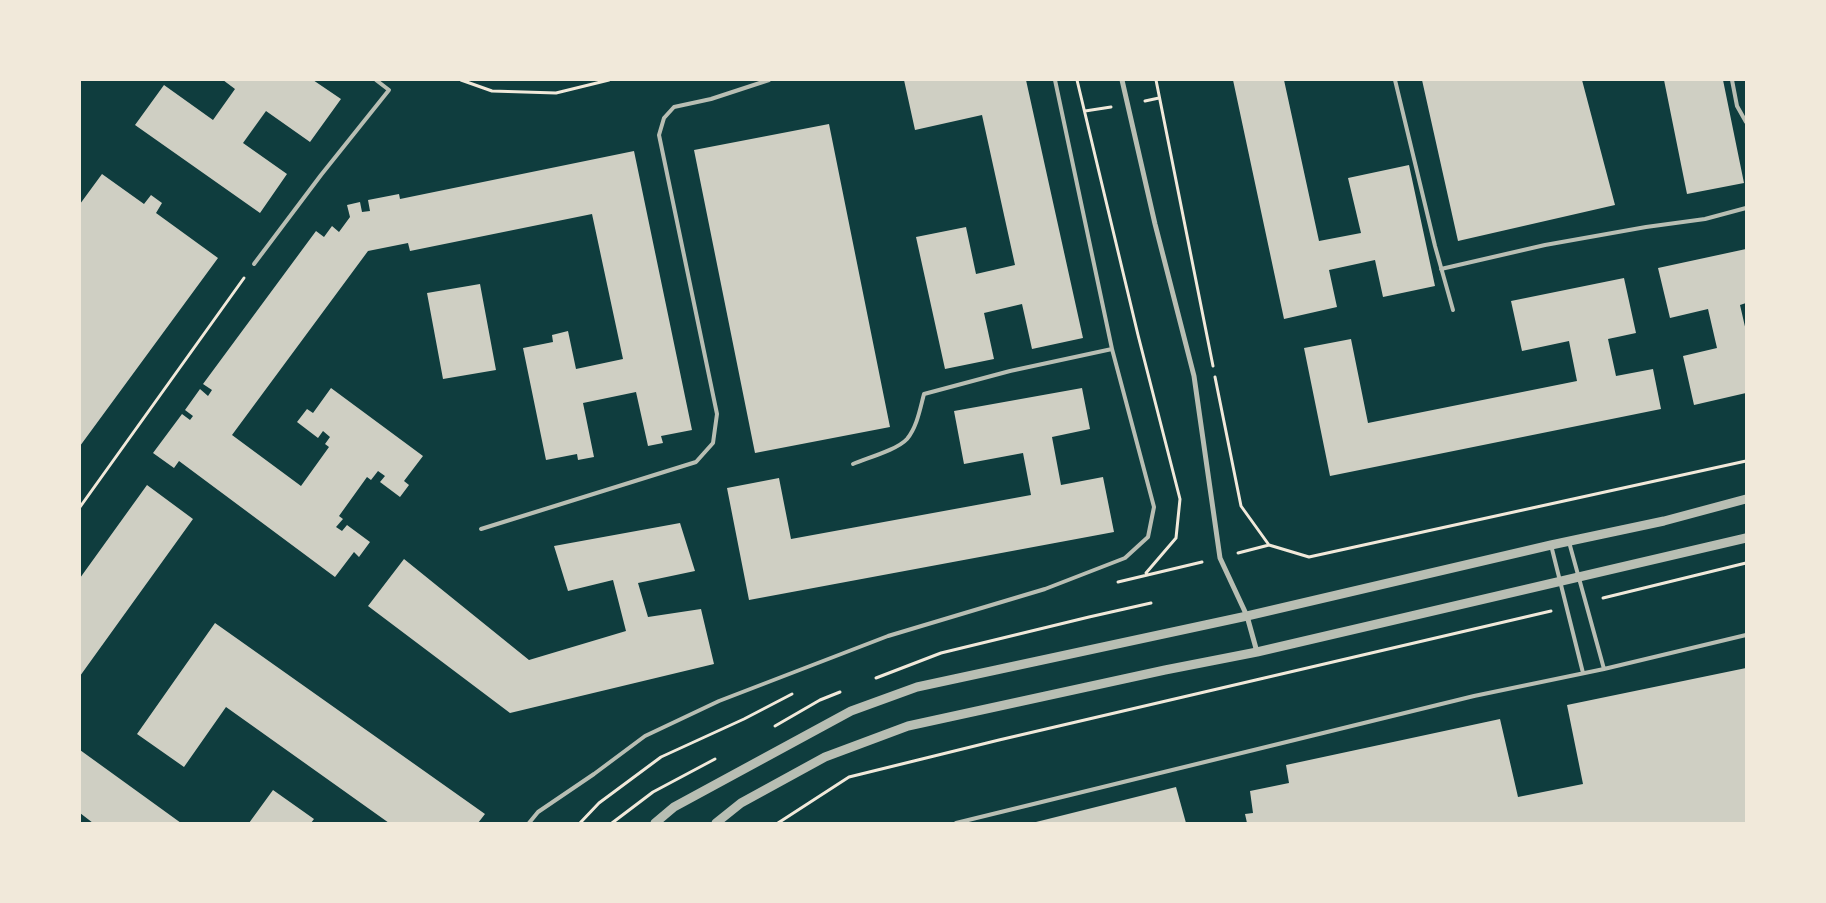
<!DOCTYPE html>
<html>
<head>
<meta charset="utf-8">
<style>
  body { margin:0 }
  #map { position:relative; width:1826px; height:903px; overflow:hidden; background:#0f3d3e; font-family:Poppins,sans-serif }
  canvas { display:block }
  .frame { position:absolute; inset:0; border:81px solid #f1e9da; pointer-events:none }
</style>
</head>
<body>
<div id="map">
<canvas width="1826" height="903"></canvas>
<div class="frame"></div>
</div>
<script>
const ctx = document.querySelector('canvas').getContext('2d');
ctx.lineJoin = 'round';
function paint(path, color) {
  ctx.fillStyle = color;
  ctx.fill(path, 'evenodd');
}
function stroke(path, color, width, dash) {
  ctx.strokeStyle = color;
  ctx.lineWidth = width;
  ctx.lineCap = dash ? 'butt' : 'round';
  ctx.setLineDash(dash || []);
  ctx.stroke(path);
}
const building = new Path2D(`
  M223,80H313L341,99L310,142L266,111L243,143L287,174L260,213L135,125L164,85L213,120L235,89Z
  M904,80H1026L1083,338L1032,349L1022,304L984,313L994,359L945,369L916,237L966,227L976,274L1015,265L982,115L915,130Z
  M1233,80H1284L1319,241L1361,233L1348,178L1409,165L1435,286L1383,297L1375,260L1329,270L1337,307L1284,319Z
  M1422,80H1582L1615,205L1458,241Z
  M1664,80H1723L1744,183L1687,194Z
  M829,124L890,427L755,453L694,150Z
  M634,151L692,430L661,436L663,443L648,446L636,392L583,403L594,457L578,460L577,454L546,460L523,348L553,342L552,335L568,331L576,369L623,359L592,214L410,251L408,243L368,251L232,435L301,486L329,447L325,444L330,437L323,431L318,438L297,422L307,409L313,413L331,388L423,456L404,481L409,485L400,497L380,482L385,476L378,471L371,480L367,477L339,516L343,519L336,527L342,531L347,525L370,542L359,557L354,552L335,577L179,461L174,468L153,453L182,414L190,420L193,416L185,410L200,389L208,396L212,390L203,384L316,231L324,237L332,226L339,232L350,217L347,205L360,202L362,212L370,211L368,200L399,194L400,199Z
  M102,174L144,204L151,195L162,203L156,213L218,258L80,446V204Z
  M1746,249V303L1740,305L1746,331V393L1694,405L1683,356L1717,348L1708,309L1670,318L1658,268Z
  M1624,278L1636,333L1608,339L1616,376L1653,369L1661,409L1330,476L1304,348L1351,339L1368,423L1577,381L1569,341L1522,351L1511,301Z
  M480,284L496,370L443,379L427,293Z
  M1082,388L1090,429L1052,437L1061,485L1103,477L1114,532L749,600L727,488L779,478L791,539L1031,495L1023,453L964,464L954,411Z
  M147,485L193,519L80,676V578Z
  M680,523L695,571L638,583L648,617L701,609L714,664L510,713L368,606L404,559L529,660L626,631L613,580L568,591L554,546Z
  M215,623L485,814L478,823H389L226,707L184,767L137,734Z
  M1746,668V823H1247L1245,814L1253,813L1250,791L1289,783L1286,765L1500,719L1518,797L1583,784L1567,705Z
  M80,750L181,823H93L80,813Z
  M1176,787L1186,823H1036V822Z
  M273,790L314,819L311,823H249Z`);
const path = new Path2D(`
  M461,80L492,91L556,93L609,80
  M1077,80L1138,335L1180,499L1176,538L1146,573
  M1156,80L1213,366
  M1145,101L1159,98
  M1085,111L1111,107
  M1215,377L1241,506L1269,545
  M80,507L244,278
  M1238,553L1269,545L1309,557L1746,461
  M1118,582L1202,562
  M1603,598L1746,563
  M876,678L941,653L1089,617L1151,603
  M775,726L820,700L840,692
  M580,823L599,803L661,757L744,719L792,694
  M612,823L653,792L715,759
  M778,823L849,777L999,740L1551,611`);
const service = new Path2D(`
  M1395,80L1435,246L1453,310
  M1732,80L1737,106L1746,122
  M254,264L321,175L389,90L376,80
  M1441,269L1545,245L1646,227L1705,219L1746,208
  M853,464C867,458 897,450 907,439C917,427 920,409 924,394L1010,371L1112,349
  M481,529L696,462L713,443L717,414L659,135L664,118L674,107L711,99L769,80
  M1569,542L1604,669
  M1551,545L1583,673
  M529,823L538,812L594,774L645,736L719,701L888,636L1045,589L1125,558L1148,537L1154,507L1112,349L1055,80
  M956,823L1474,696L1604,669L1746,635`);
const minor = new Path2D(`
  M1122,80L1155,224L1194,376L1220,558L1247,616L1257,652`);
const tertiary = new Path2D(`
  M655,823L674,807L851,711L917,687L1247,616L1551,545L1664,521L1746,499
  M716,823L741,803L825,757L908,726L1165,670L1257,652L1746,538`);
paint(building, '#cfcfc3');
stroke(path, '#f1e9da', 3);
stroke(service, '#b8beb3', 4);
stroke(minor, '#b8beb3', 5);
stroke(tertiary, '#b8beb3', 9);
</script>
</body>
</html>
